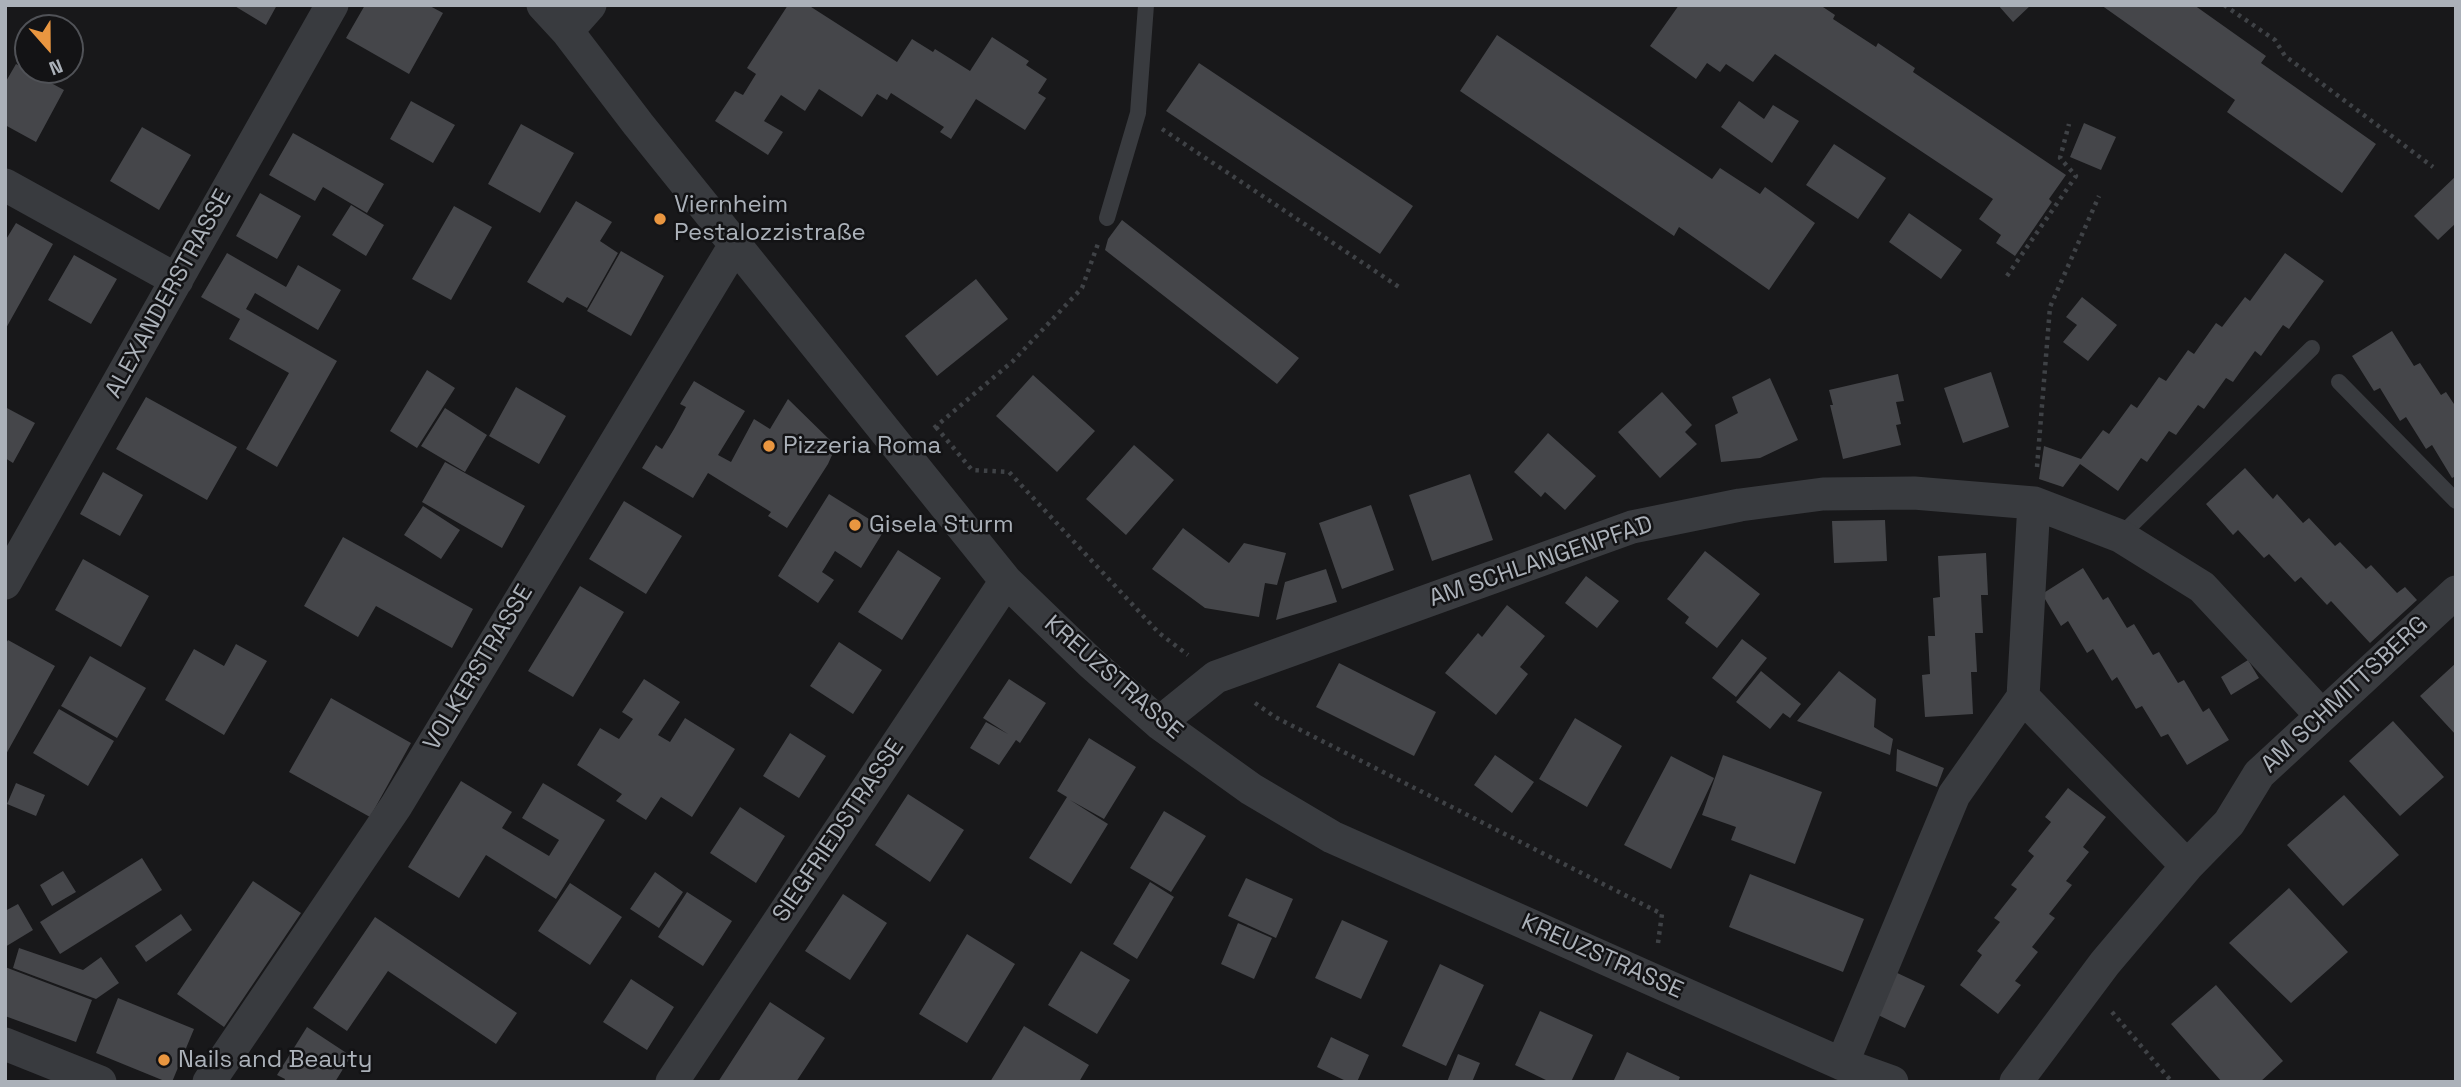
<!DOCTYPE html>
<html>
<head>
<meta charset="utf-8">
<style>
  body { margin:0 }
  #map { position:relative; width:2461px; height:1087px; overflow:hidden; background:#18181a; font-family:"Space Grotesk",sans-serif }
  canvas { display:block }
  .frame { position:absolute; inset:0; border:7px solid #abb1b9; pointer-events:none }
  .north { position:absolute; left:14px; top:14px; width:70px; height:70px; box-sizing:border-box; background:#131315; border:2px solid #505257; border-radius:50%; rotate:159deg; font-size:19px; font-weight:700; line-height:28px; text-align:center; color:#abb1b9 }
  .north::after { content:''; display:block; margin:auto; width:24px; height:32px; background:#e99640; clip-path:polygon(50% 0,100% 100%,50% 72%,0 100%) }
</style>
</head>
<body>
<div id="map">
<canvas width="2461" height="1087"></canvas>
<div class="frame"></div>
<div class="north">N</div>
</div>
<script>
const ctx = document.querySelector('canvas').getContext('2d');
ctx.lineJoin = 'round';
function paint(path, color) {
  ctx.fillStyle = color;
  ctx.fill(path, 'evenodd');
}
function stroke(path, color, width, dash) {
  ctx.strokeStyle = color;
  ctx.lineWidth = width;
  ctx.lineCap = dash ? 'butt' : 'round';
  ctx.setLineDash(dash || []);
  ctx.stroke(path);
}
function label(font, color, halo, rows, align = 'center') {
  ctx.font = font + ' "Space Grotesk",sans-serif';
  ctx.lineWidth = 5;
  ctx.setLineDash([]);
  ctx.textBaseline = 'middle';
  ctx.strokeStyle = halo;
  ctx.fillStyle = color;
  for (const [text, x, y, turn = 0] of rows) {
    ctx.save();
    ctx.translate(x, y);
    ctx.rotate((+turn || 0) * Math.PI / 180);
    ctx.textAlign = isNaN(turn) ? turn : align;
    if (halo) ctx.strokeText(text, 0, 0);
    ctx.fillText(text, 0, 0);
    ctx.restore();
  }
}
const building = new Path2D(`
  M233,5H277L266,25Z
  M365,5H428L443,13L409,74L346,38Z
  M788,5H808L897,62L912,39L933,52L935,49L970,71L992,37L1029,61L1026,65L1047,79L1038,93L1046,98L1025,130L976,99L951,139L940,132L944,127L891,93L887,100L877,94L862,117L819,89L805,111L781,95L764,121L783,132L768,155L715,121L735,91L743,95L756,74L747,68Z
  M1679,5H1820L1835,15L1833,19L1876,47L1878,43L1915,68L1913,72L1916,74L2066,175L2049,199L2052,202L2015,256L1996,243L2001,235L1979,219L1993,199L1775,54L1753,82L1726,64L1720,72L1707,63L1696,79L1650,46Z
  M1998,5H2031L2013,22Z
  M2101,5H2194L2266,56L2261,63L2376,144L2342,193L2227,112L2235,100Z
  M1497,35L1712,179L1720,168L1760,194L1765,187L1815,223L1769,290L1679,227L1674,236L1460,91Z
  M1199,63L1413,206L1380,254L1166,111Z
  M16,64L64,90L36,142L5,125V83Z
  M411,101L455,125L433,163L390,139Z
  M1739,101L1764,119L1773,105L1799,121L1772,163L1721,127Z
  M2084,123L2116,137L2101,170L2070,157Z
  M521,124L574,153L540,213L488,184Z
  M142,127L191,155L159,210L110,181Z
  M293,133L384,184L367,213L323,187L315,201L269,175Z
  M1834,144L1886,178L1858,219L1806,185Z
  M2456,176V223L2438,240L2414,216Z
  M260,193L301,216L277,259L236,236Z
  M576,201L612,222L600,241L618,253L587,308L567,297L563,303L527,282Z
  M351,205L384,225L366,256L332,235Z
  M454,206L492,227L451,300L412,279Z
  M1909,213L1962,250L1941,279L1889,242Z
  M1122,220L1299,358L1277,384L1105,250L1108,239Z
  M16,223L53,244L5,330V241Z
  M621,251L664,276L631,336L587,311Z
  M227,253L286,287L298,265L341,290L318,330L255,293L246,309L337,361L277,467L246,449L289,373L229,339L240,319L201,297Z
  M2285,253L2324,281L2289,329L2283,325L2261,356L2255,351L2233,382L2226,378L2204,409L2198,405L2176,435L2169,431L2147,462L2141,458L2118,491L2080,464L2063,487L2039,479L2044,446L2081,459L2103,430L2109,434L2131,404L2137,408L2159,377L2166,381L2188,350L2194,354L2216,323L2222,327L2245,297L2250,301Z
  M74,255L117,279L91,324L48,300Z
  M976,279L1008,319L937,376L905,336Z
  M2082,297L2117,325L2088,361L2063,342L2077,325L2066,317Z
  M2392,331L2414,366L2420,363L2441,395L2446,392L2456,407V476L2452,478L2432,445L2426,449L2406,417L2400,421L2380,388L2374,391L2352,356Z
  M427,370L455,388L417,448L390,431Z
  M1991,372L2009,427L1963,443L1944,388Z
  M1898,374L1904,401L1896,402L1901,424L1896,425L1901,445L1843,459L1830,405H1833L1829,390Z
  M1033,375L1095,431L1057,472L996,416Z
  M1770,378L1798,440L1760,458L1721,462L1715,425L1738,413L1732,397Z
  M694,381L745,411L718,455L731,462L754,419L770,429L788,399L836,446L828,464L787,528L768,516L771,512L708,473L693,498L642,468L656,445L662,449L674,429L686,407L680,404Z
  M516,387L566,416L539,464L489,436Z
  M1662,392L1692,425L1685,432L1697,444L1660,478L1618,432Z
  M146,397L237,447L207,500L116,449Z
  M5,407L35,423L13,463L5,458Z
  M445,408L487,435L465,472L421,446Z
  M1548,433L1596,476L1565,510L1545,492L1541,497L1514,472Z
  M1134,445L1174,480L1126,535L1086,499Z
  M445,462L525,506L502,548L422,502Z
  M2245,468L2273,499L2277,494L2303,523L2309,518L2335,546L2340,542L2366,569L2371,565L2397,593L2405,587L2417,600L2370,643L2331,601L2327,605L2301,577L2295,582L2269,554L2264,558L2238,530L2233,535L2206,504Z
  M103,472L143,495L120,536L80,514Z
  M1470,474L1493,540L1432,561L1409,495Z
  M829,494L885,529L861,568L835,551L822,572L834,580L818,603L778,576Z
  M624,501L682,536L646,594L589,559Z
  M1371,505L1394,570L1342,589L1319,523Z
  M423,506L460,530L441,559L404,535Z
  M1885,520L1887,561L1834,563L1832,521Z
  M1183,528L1229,563L1244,543L1286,553L1277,585L1265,583L1259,617L1205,608L1152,569Z
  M343,537L473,609L452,648L376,606L358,637L304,606Z
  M898,550L941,578L902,640L858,612Z
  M1705,551L1760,594L1717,648L1685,623L1689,617L1667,599Z
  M1986,553L1988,595H1981L1983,633H1975L1977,672H1971L1973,714L1925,717L1922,675L1930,674L1928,636H1935L1933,598L1940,597L1938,556Z
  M83,559L149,596L121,647L55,610Z
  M2083,568L2103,600L2108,597L2127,628L2134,624L2153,655L2159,652L2178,683L2184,680L2203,712L2209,708L2229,740L2187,765L2168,734L2161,737L2142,706L2136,709L2117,677L2112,681L2093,649L2087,653L2068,621L2061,626L2042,594Z
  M1326,569L1337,602L1276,620L1285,582Z
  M1586,576L1619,601L1597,628L1565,603Z
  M580,586L624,612L573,697L528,671Z
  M1507,605L1545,636L1520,667L1528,674L1496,715L1445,673L1478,633L1482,637Z
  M1742,639L1767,658L1736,697L1712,678Z
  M8,640L55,666L5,756V645Z
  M839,642L882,670L853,714L810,686Z
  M236,644L267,661L224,735L165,700L194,649L224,666Z
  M90,656L146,688L117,738L61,706Z
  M2248,660L2259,678L2231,695L2221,677Z
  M1339,663L1436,712L1414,756L1316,707Z
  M2456,663V735L2420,696Z
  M1761,671L1801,704L1790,718L1783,713L1770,729L1736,702Z
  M1839,671L1876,699L1874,727L1893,739L1890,755L1797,721Z
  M644,679L680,702L658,735L670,742L685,718L735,749L692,817L661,797L646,820L616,801L622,794L577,765L600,728L619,739L633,719L622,712Z
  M1009,679L1046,703L1020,743L1016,740L999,765L970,748L986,722L1008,734L983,718Z
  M331,698L411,743L370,817L289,772Z
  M59,709L114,741L88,786L33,753Z
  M1575,718L1622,746L1587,807L1539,779Z
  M2393,721L2444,777L2400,816L2349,761Z
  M790,733L826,756L799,798L763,776Z
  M1089,738L1136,767L1104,819L1070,800L1108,824L1071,884L1029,858L1067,797L1057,791Z
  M1897,749L1944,768L1937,787L1896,771Z
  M1495,755L1534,782L1512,813L1474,785Z
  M1723,755L1822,792L1795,864L1731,840L1736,827L1702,815Z
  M1671,756L1714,778L1671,869L1624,845Z
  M461,781L512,812L502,828L549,856L559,840L522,818L543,783L605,820L556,899L486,855L459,898L408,867Z
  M16,783L45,795L36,816L7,804Z
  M2068,788L2106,817L2083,847L2089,852L2066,881L2072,885L2049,914L2055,918L2032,947L2038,952L2015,981L2021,985L1998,1014L1960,985L1982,955L1977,951L2000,922L1994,918L2017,889L2011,885L2034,856L2028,851L2051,822L2045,817Z
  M908,794L964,830L930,882L875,845Z
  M2344,795L2399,855L2343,906L2287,845Z
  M740,807L785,836L756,883L710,853Z
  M1164,811L1206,836L1171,892L1130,868Z
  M142,858L162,890L60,954L40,922Z
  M63,871L76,892L52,906L40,885Z
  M655,872L683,892L659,928L630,909Z
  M1750,874L1864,919L1843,972L1729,927Z
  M1246,878L1293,899L1276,938L1228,916Z
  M253,881L301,913L224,1027L177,994Z
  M1150,882L1174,897L1137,959L1113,944Z
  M570,883L622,917L590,965L538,931Z
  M2289,888L2348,952L2291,1003L2229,943Z
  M687,892L732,921L703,966L658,937Z
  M843,894L887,923L850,980L805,951Z
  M18,904L33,930L5,947V911Z
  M181,914L192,930L146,962L135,946Z
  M375,917L517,1013L496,1044L388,971L347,1031L313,1008Z
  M1342,920L1388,941L1361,999L1315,978Z
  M1238,923L1272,938L1254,979L1221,964Z
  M967,934L1015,964L967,1043L919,1014Z
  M19,948L83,970L101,957L119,983L96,999L13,968Z
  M1081,951L1130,980L1097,1034L1048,1005Z
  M1440,964L1484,985L1446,1066L1402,1046Z
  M5,967L92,1000L76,1042L5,1016Z
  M1893,971L1925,986L1905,1028L1874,1013Z
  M631,979L674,1007L647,1050L603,1022Z
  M2216,985L2283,1061L2260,1082H2222L2171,1024Z
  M118,998L194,1029L172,1082H167L96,1053Z
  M770,1002L825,1038L796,1082H718Z
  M1540,1011L1593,1035L1571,1082H1550L1515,1065Z
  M1024,1026L1089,1065L1079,1082H990Z
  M307,1027L351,1056L335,1082H284L285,1079L277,1075Z
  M1331,1037L1369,1055L1357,1082H1348L1317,1067Z
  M1627,1052L1680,1077L1678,1082H1613Z
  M1458,1054L1480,1063L1472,1082H1447Z`);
const path = new Path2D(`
  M2224,5L2275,40L2285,56L2433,167
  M1162,129L1402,289
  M2007,276L2076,176L2060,158L2069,124
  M936,427L972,470L1009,472L1159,633L1188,655
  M934,428L1013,361L1082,288L1099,241
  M2037,467L2050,307L2099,196
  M1255,703L1275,717L1662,914L1658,943
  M2112,1012L2172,1082`);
const service = new Path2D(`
  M1107,218L1138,113L1146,5
  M2339,382L2456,501
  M2120,536L2312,348`);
const minor = new Path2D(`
  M543,5L567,31L638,124L1006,581L1091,663L1159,723L1251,789L1332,837L1842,1064L1892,1082
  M567,31L590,5
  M5,185L177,280
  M5,583L332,5
  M2023,697L2187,866
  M1159,723L1216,677L1632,527L1740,505L1823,494L1914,493L2034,503L2120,536L2202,587L2321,715
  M5,1044L100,1082
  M1842,1064L1954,795L2023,697L2034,503
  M209,1082L396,806L735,245
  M672,1082L1006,581
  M2016,1082L2105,963L2187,866L2229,823L2259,774L2456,592`);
const markers = [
  [660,219,7,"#e99640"],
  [769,446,7,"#e99640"],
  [855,525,7,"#e99640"],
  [164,1060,7,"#e99640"]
];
const poiNames = [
  ["Viernheim",674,205],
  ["Pestalozzistraße",674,233],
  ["Pizzeria Roma",783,446],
  ["Gisela Sturm",869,525],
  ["Nails and Beauty",178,1060]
];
const streetNames = [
  ["ALEXANDERSTRASSE",169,294,-61],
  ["AM SCHLANGENPFAD",1541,562,-19],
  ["VOLKERSTRASSE",479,668,-59],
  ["KREUZSTRASSE",1113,678,41],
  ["AM SCHMITTSBERG",2345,695,-43],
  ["SIEGFRIEDSTRASSE",839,831,-56],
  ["KREUZSTRASSE",1602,957,24]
];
paint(building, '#45464a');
stroke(path, '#3f4246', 4.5, [3.5, 5]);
stroke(service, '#393b3f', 16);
stroke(minor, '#393b3f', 33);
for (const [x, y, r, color] of markers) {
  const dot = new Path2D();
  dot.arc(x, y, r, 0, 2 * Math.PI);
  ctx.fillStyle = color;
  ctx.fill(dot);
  stroke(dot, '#131315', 2.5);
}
label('24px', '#abb1b9', '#131315', poiNames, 'left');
label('24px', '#abb1b9', '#131315', streetNames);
</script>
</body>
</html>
